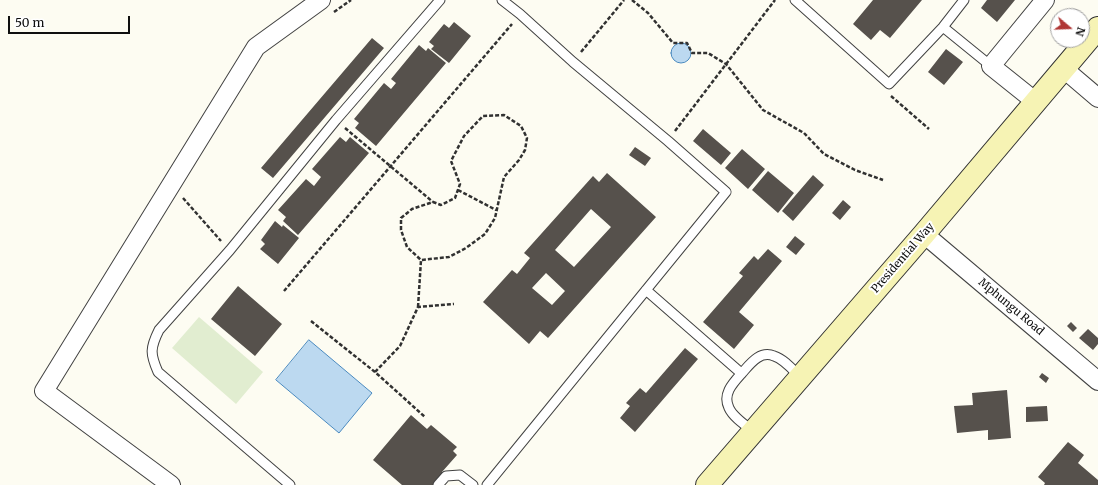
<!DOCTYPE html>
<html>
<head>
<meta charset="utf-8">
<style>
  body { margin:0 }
  #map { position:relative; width:1098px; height:485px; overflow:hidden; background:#fdfcf2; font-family:Merriweather,serif }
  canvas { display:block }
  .north { position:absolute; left:1050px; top:8px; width:40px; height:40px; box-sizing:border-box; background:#fff; border:1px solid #9f9f9f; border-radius:50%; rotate:109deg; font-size:11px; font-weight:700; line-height:16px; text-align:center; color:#0f0f0f }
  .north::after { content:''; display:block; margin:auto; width:14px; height:18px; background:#b03736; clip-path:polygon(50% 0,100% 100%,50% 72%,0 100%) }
  .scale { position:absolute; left:8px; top:16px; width:122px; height:18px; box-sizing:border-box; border:2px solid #0f0f0f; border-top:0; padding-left:5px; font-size:12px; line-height:14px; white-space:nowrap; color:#0f0f0f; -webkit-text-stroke:3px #fff; paint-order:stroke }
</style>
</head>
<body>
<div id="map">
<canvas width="1098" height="485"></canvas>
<div class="north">N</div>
<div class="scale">50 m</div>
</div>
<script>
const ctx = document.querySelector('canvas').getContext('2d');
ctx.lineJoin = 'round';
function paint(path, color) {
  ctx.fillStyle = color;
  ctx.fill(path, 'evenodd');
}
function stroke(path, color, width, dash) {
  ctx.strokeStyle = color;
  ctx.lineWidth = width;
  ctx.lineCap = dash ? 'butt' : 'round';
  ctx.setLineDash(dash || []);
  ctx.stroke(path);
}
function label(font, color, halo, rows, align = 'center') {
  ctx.font = font + ' Merriweather,serif';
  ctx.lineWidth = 4;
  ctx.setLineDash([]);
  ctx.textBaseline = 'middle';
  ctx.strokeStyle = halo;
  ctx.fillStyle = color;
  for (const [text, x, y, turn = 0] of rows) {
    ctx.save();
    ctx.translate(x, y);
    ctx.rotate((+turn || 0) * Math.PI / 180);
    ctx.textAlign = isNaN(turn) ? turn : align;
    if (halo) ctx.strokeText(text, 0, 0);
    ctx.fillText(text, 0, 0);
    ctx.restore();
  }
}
const pitch = new Path2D(`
  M199,317L263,372L236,404L172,348Z`);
const water = new Path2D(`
  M671 53a10 10 0 1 1 20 0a10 10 0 1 1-20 0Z
  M309,340L372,393L339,433L276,380Z`);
const building = new Path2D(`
  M873,0H922L890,38L880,30L871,40L853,24Z
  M987,0H1015L997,22L981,8Z
  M454,22L471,36L449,63L431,49L434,46L429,42L444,24L449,28Z
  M372,38L384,48L273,178L261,168Z
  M419,45L426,51L428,48L446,63L376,146L355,128L359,123L354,119L384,83L391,89L396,83L391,79Z
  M946,49L963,62L944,85L928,72Z
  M703,129L731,153L721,165L693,141Z
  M340,137L346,142L350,137L369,153L298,235L283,221L286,217L278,210L306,179L314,186L321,177L312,169Z
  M635,147L651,158L645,166L629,155Z
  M742,149L765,169L748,189L725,168Z
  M768,171L794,193L778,213L752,190Z
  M607,173L656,217L548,338L540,331L529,344L483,302L512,270L517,274L530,258L524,253L593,176L599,182ZM591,209L611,227L574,267L555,250ZM546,273L565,291L552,305L532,288Z
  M813,175L824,185L793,221L782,211Z
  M843,200L851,207L840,220L832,213Z
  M275,221L282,227L283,225L299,238L278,264L260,249L265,244L261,240Z
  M795,236L805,244L796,255L786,247Z
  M768,249L782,261L739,312L754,325L734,349L703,322L743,276L739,273L754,256L758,260Z
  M238,286L282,324L255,356L211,319Z
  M1071,322L1077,328L1073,332L1067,326Z
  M1088,329L1098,338V344L1093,350L1079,338Z
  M685,348L698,359L635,432L620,418L630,406L626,403L640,388L646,393Z
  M1042,373L1049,378L1046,383L1039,377Z
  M1007,390L1011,438L988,440V430L957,433L954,406L973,405L972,393Z
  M1047,406L1048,421L1026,422V407Z
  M411,415L427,429L431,425L457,447L453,451L457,455L442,472L445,475L437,485H402L373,460Z
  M1068,442L1084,455L1078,463L1098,480V485H1044L1045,483L1038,477Z`);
const path = new Path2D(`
  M632,0L648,13L673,43H687L692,53H708L726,64L763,110L804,133L824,154L855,170L883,180
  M334,12L351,0
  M581,52L624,0
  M891,96L929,129
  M345,128L433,202
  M675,131L775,0
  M458,190L496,210
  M183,198L221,241
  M284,291L512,24
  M418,307L421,260L449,257L466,248L485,234L495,218L504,177L519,160L525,150L527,138L521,126L504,115L483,116L464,136L451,161L460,184L455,198L441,205L433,202L412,209L401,218V230L407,247L421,260
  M311,321L375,372L425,417
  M375,372L400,346L418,307L454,304`);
const lane = new Path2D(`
  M795,0L889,84L943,27L964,0
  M943,27L991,66
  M646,290L741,373
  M753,431C745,425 733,417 729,408C722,394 733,383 742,373C750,364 760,350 774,356C784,359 793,370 800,377
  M290,485L158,372C150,354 150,348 159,330L230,250L336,120L440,0
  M438,485L446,476L460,475L473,485
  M487,485L726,192L668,141L573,62L520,14L502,0`);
const street = new Path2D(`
  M1064,69L1098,98
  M1036,102L991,66L1045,0
  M924,234L1098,381
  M171,485L44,391L256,47L321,0`);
const secondary = new Path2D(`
  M707,485L924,234L1098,28`);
const streetNames = [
  ["Presidential Way",903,258,-49],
  ["Mphungu Road",1011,307,40]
];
paint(pitch, '#e1edd0');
paint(water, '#bcd9f0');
stroke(water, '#4b8abf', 1);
paint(building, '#56514c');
stroke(lane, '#424242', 11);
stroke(street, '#424242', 20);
stroke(secondary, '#313131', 24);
stroke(path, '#313131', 2.5, [4, 2]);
stroke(lane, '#fff', 9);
stroke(street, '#fff', 18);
stroke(secondary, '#f6f3b4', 22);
label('11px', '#0f0f0f', '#fff', streetNames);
</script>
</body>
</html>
